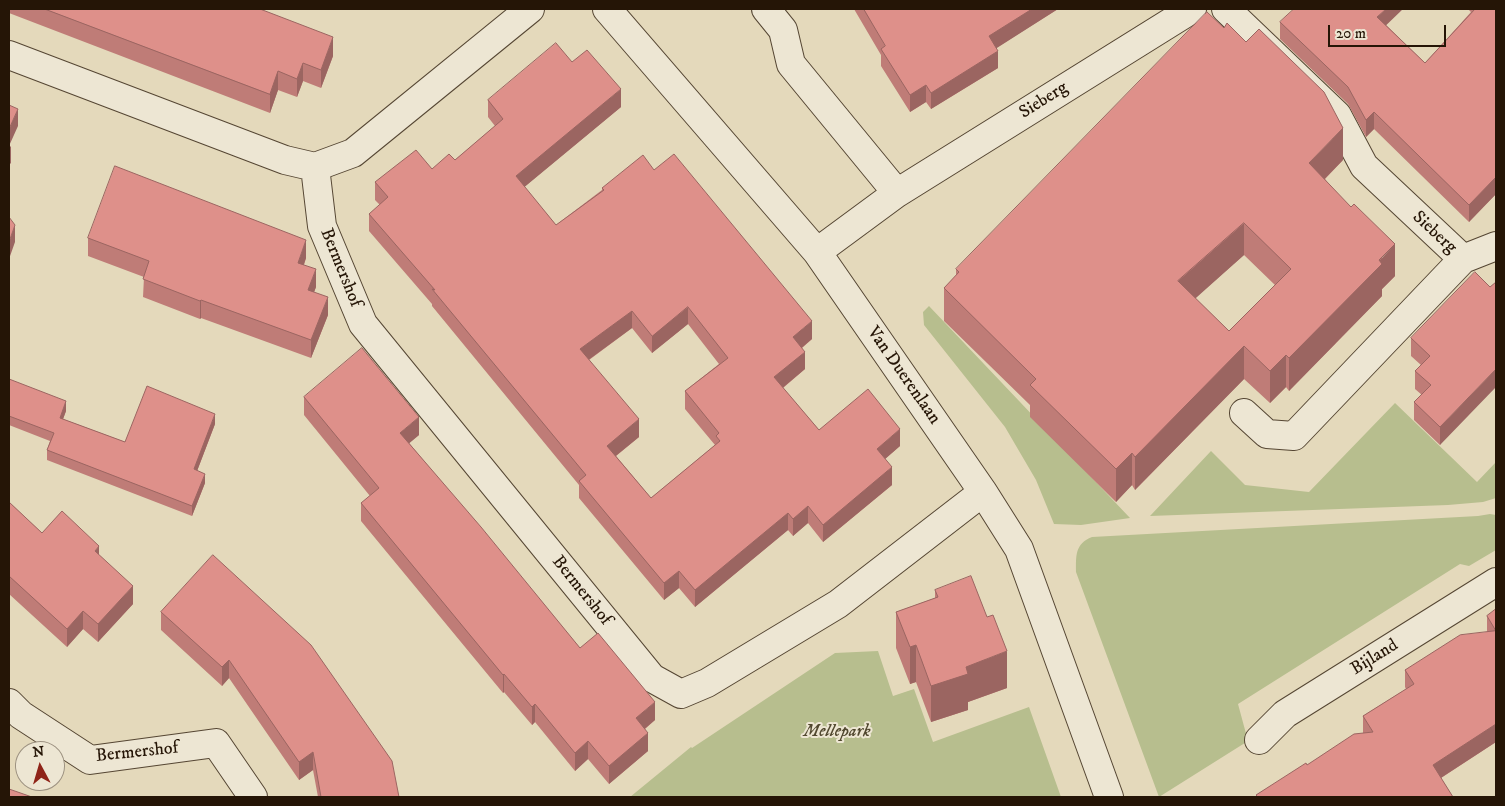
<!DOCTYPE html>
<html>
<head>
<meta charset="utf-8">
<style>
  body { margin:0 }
  #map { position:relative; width:1505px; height:806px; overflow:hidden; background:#e4d9bb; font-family:"IM FELL DW Pica",serif }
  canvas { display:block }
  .frame { position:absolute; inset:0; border:10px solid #251506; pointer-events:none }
  .north { position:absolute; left:15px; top:741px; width:50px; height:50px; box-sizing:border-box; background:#ede6d3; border:1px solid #9d9281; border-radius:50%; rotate:354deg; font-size:14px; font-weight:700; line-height:20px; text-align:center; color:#251506 }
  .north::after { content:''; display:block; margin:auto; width:18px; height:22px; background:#8f2418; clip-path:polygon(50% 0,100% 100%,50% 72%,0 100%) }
  .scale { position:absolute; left:1328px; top:25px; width:118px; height:22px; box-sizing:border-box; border:2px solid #251506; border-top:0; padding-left:6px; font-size:15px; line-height:18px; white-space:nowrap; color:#251506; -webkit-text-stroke:4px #ede6d3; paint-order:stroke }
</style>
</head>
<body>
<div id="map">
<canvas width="1505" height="806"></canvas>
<div class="frame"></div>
<div class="north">N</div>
<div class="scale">20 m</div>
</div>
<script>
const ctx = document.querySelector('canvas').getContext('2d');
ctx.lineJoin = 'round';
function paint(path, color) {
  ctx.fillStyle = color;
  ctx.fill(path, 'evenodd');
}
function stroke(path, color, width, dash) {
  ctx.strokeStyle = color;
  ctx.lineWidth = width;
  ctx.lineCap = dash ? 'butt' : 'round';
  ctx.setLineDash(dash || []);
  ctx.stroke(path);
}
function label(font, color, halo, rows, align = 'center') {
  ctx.font = font + ' "IM FELL DW Pica",serif';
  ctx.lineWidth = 4;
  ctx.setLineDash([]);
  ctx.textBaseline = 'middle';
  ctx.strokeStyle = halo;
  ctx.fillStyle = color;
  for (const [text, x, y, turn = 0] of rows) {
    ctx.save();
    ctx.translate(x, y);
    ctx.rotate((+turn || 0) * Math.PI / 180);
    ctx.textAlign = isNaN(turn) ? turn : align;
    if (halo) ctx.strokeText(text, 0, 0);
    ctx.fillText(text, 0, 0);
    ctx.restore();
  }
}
const green = new Path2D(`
  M929,306L1130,518L1081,525L1054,524L1036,480L1005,427L924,325L923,312Z
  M1395,403L1477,482L1496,462V498L1483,502L1448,505L1150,516L1211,451L1245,485L1309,492Z
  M1490,514L1496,515V550L1469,566L1460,564L1238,704L1248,741L1159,797L1076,572C1076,555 1075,544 1092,537L1478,516Z
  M878,651L893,696L914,689L933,742L1029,707L1061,797H630L691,747L692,748L835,653Z`);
const street = new Path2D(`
  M607,9L817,252L983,492L1019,549L1109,797
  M766,9L783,30L791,64L897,193
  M1226,9L1337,115L1364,166L1463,259
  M9,55L285,160L315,167L353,153L530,9
  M315,167L322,226L363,324L652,678L681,694L707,683L838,604L983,492
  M817,252L897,193L1192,9
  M1244,413L1267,434L1294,436L1463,259L1496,246
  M9,703L21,715L90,760L216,743L253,797
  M1259,740L1285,714L1496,582`);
const wall = new Path2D(`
  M9,9H260L333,56L321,88L303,81L297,97L278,90L270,113L9,13Z
  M854,9H1058L996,48L998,68L931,109L926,102L910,112L881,66V55Z
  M1468,9H1496V194L1469,222L1374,129L1366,137L1348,104L1280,39V22L1386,25L1425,63L1471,12Z
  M572,62L621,107L524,187L556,225L602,190V188L654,170L812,339L802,348L805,369L783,388L819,430L900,446L885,459L892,485L823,542L808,523L793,536L788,530L695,607L679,588L664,600L579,498V485L432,306V304L369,231V214L380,205L375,200V182L432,169L455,160L495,126L488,117V100ZM688,324L719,364L685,391V409L715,445L651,498L616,456L639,437L589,360L632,328L652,353Z
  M1343,160L1325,179L1395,276L1382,289V296L1289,391L1286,387L1270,403L1244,379L1135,490L1132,485L1116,502L1030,417V405L944,321V288L956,276V269ZM1244,255L1275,285L1229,331L1195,298Z
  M88,238L306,258L304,265L316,287L314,292L328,315L311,358L201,318L200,319L143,297L144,277L88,256Z
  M1490,287L1440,445L1414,420V402L1422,395L1415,389V371L1421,365L1411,356V338Z
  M9,379L66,411L63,419L125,442L215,424L197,471L205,483L192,516L47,460V450L50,441L9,425Z
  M304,397L419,435L409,443L580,648L655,720L645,729L648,751L609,784L588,759L575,771L535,722L532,725L504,692L503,693L361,521V503L370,496L304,415Z
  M9,502L42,533L99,555L133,604L98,642L83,629L67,647L9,594Z
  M213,555L399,797H318L313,770L299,780L229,678L222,686L161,630V612Z
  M935,590L1007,688L968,702V710L931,722L916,682L910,684L896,648V612L935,598Z
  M1496,609V742L1441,778L1453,797H1256V795L1363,733V716L1406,689L1405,687V670L1487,632V616Z`);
const shadedWall = new Path2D(`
  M1032,9H1058L989,53V36Z
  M1386,9H1403L1377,34V17Z
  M333,37V56L321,88V70Z
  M998,51V68L931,109V93Z
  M303,63V81L297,97V79Z
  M278,71V90L270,113V94Z
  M926,85V102L910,112V95Z
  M621,89V107L516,194V176Z
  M18,109V126L9,146V129Z
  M1374,112V129L1366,137V120Z
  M1343,128V160L1309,195V163Z
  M11,146V163L9,165V148Z
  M1496,177V194L1469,222V205Z
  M1244,223V255L1178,314V281Z
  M15,225V242L9,259V242Z
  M306,240V258L298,281V263Z
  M1395,244V276L1382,289V296L1289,391V358Z
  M316,269V287L308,308V290Z
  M328,297V315L311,358V340Z
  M201,300V318L200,319V301Z
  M688,307V324L652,353V336Z
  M632,311V328L580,366V349Z
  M812,321V339L793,355V337Z
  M1244,346V379L1135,490V457Z
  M805,352V369L774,395V377Z
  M1286,355V387L1270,403V371Z
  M1496,369V387L1440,445V427Z
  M66,401V411L60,427V418Z
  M215,414V424L194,479V469Z
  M419,417V435L400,451V433Z
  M639,419V437L607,463V446Z
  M900,429V446L877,466V449Z
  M1132,453V485L1116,502V469Z
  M892,467V485L823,542V525Z
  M205,474V483L192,516V506Z
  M808,506V523L793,536V519Z
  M788,513V530L695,607V590Z
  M99,546V564L95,551Z
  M679,571V588L664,600V583Z
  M133,586V604L98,642V624Z
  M83,611V629L67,647V629Z
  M916,645V682L910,684V647Z
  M1007,651V688L968,702V710L931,722V686L966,667Z
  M229,660V678L222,686V667Z
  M504,674V692L503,693V675Z
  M655,702V720L636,736V718Z
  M535,704V722L532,725V707Z
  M1496,724V742L1433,783V765Z
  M648,733V751L609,784V766Z
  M588,741V759L575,771V753Z
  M313,752V770L299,780V762Z`);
const building = new Path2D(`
  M45,9H260L333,37L321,70L303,63L297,79L278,71L270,94Z
  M864,9H1032L989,36L998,51L931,93L926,85L910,95L881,49L885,46Z
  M1294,9H1386L1377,17L1425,63L1475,9H1496V177L1469,205L1374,112L1366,120L1348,87L1280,22Z
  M1207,12L1224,28L1227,23L1246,42L1259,29L1324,92L1343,128L1309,163L1351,207L1354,204L1395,244L1379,260L1382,264L1289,358L1286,355L1270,371L1244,346L1135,457L1132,453L1116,469L1030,385L1036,379L944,288L959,272L956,269ZM1244,223L1291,269L1229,331L1178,281Z
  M556,43L572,62L587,50L621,89L516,176L556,225L604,190L602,188L643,155L654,170L674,154L812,321L793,337L805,352L774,377L819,430L868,389L900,429L877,449L892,467L823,525L808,506L793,519L788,513L695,590L679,571L664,583L579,481L586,475L432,289L435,290L369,214L388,197L375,182L416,150L432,169L449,154L455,160L503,119L488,100ZM688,307L728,358L685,391L719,433L716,436L720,441L651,498L607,446L639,419L580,349L632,311L652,336Z
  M9,105L18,109L9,129Z
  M115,166L306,240L298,263L316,269L308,290L328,297L311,340L201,300L200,301L143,279L149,261L88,238Z
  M9,217L15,225L9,242Z
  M1475,272L1490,287L1496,282V369L1440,427L1414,402L1431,385L1415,371L1430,356L1411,338Z
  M362,348L419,417L400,433L481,527L580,648L598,633L655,702L636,718L648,733L609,766L588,741L575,753L535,704L532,707L504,674L503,675L361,503L379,488L304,397Z
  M9,379L66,401L60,418L125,442L147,386L215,414L194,469L205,474L192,506L47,450L54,433L9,416Z
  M9,502L42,533L62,511L99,546L95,551L133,586L98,624L83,611L67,629L9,576Z
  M213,555L311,645L392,761L399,797H321L313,752L299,762L229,660L222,667L161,612Z
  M971,576L987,617L993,615L1007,651L966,667L968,674L931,686L916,645L910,647L896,612L938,597L935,590Z
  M1496,609V631L1487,616Z
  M1496,631V724L1433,765L1453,797H1258L1256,795L1306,763L1307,765L1354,734L1373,732L1363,716L1414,684L1405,670L1460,635Z
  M9,789L32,797H9Z`);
const streetNames = [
  ["Sieberg",1044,101,-32],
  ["Sieberg",1434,233,43],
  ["Bermershof",340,268,68],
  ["Van Duerenlaan",903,376,55],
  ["Bermershof",581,591,51],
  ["Bijland",1375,658,-32],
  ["Bermershof",137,753,-6]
];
const parkNames = [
  ["Mellepark",837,732]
];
paint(green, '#b7be8e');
stroke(street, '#554633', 30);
stroke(street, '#ede6d3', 28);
paint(wall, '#bf7c77');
paint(shadedWall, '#9b6561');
paint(building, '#de908a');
stroke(building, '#9b6561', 1);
label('18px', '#251506', '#ede6d3', streetNames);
label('italic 18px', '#51482f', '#ede6d3', parkNames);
</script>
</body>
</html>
